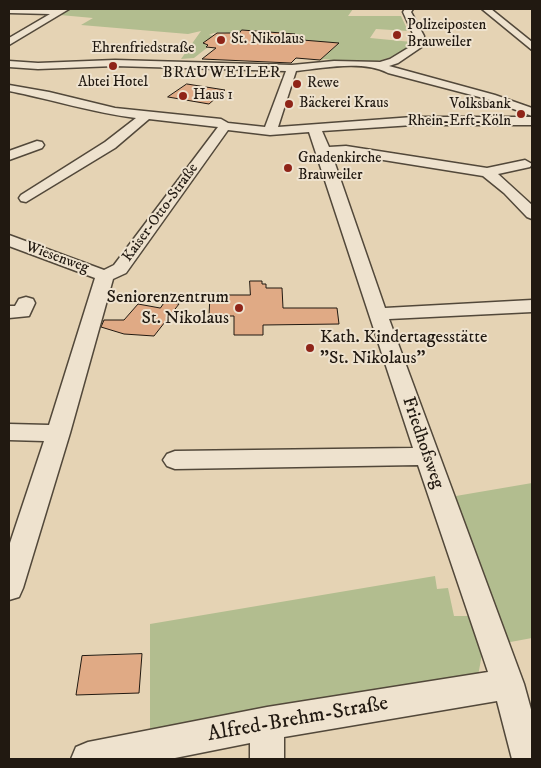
<!DOCTYPE html>
<html>
<head>
<meta charset="utf-8">
<style>
  body { margin:0 }
  #map { position:relative; width:541px; height:768px; overflow:hidden; background:#e5d3b4; font-family:"IM FELL DW Pica",serif }
  canvas { display:block }
  .frame { position:absolute; inset:0; border:10px solid #211911; pointer-events:none }
</style>
</head>
<body>
<div id="map">
<canvas width="541" height="768"></canvas>
<div class="frame"></div>
</div>
<script>
const ctx = document.querySelector('canvas').getContext('2d');
ctx.lineJoin = 'round';
function paint(path, color) {
  ctx.fillStyle = color;
  ctx.fill(path, 'evenodd');
}
function stroke(path, color, width, dash) {
  ctx.strokeStyle = color;
  ctx.lineWidth = width;
  ctx.lineCap = dash ? 'butt' : 'round';
  ctx.setLineDash(dash || []);
  ctx.stroke(path);
}
function label(font, color, halo, rows, align = 'center') {
  ctx.font = font + ' "IM FELL DW Pica",serif';
  ctx.lineWidth = 4;
  ctx.setLineDash([]);
  ctx.textBaseline = 'middle';
  ctx.strokeStyle = halo;
  ctx.fillStyle = color;
  for (const [text, x, y, turn = 0] of rows) {
    ctx.save();
    ctx.translate(x, y);
    ctx.rotate((+turn || 0) * Math.PI / 180);
    ctx.textAlign = isNaN(turn) ? turn : align;
    if (halo) ctx.strokeText(text, 0, 0);
    ctx.fillText(text, 0, 0);
    ctx.restore();
  }
}
const green = new Path2D(`
  M70,9H353L348,16H401L408,31L376,29L370,38L412,42L409,49C373,67 363,63 324,59L319,61L338,44L290,39L268,31L242,30L237,35C230,33 218,30 209,35L213,36L204,43L208,47L194,58L181,59L201,31L188,34L81,25L93,18L60,15Z
  M532,483V638L505,643L450,497Z
  M435,576L437,589L448,588L454,616H470L482,654L478,676L150,738V624Z`);
const building = new Path2D(`
  M242,30L295,34L290,39L339,43L320,60L296,58L291,63L202,59L216,48L206,47L208,45L203,43L217,33H239Z
  M187,84L225,90L209,104L168,97Z
  M250,281H262V284H266V288H282L283,308H337L339,324L263,325V335H234V316H209L210,295H250Z
  M165,302L179,304L154,336L124,334L101,327L104,320H124L138,304L160,308Z
  M142,654L139,693L76,695L82,656Z`);
const minor = new Path2D(`
  M9,9H69L9,45V38L50,14L10,13Z
  M405,9H413L411,12L424,36L423,46L398,63L389,66L495,95L532,108V116L487,99L388,73C363,60 324,68 296,71L278,127L413,117H532V125H413L322,131L329,147L346,146L487,168L525,160L532,164L530,167L498,174L532,205V219L527,217L504,193L483,176L346,154L332,155L385,308L532,300V312L389,319L524,684L532,713V759H512L497,701L284,737V759H250V743L170,759H71L76,747L88,742L267,707L488,672L418,465L175,469L167,466L163,460L167,454L175,451L413,448L309,132L270,135L228,130L126,273L113,279L70,433L23,588L19,597L9,600V546L44,441L9,440V424L49,425L95,278L9,246V235L104,270L114,265L218,127L149,119L115,148L26,202L21,201L19,198L21,195L105,142L136,118C93,113 51,99 9,91V85L49,92L115,108L221,119L228,123L265,127L286,71L115,66L38,69L9,67V61L38,63L115,60L292,65L334,61L380,62L390,59L413,45L414,36L403,12Z
  M482,9H491L532,42V50Z
  M37,141L42,142L44,145L42,148L9,160V151Z
  M26,297L33,299L35,303L29,316L9,318V306H15L19,299Z`);
const markers = [
  [397,35,5,"#8f2418"],
  [221,40,5,"#8f2418"],
  [113,66,5,"#8f2418"],
  [297,84,5,"#8f2418"],
  [183,96,5,"#8f2418"],
  [289,104,5,"#8f2418"],
  [521,114,5,"#8f2418"],
  [288,168,5,"#8f2418"],
  [239,308,5,"#8f2418"],
  [310,348,5,"#8f2418"]
];
const farPoinames = [
  ["Polizeiposten",407,26],
  ["Brauweiler",407,43],
  ["St. Nikolaus",231,40],
  ["Abtei Hotel",113,83,"center"],
  ["Rewe",307,84],
  ["Haus 1",193,96],
  ["Bäckerei Kraus",299,104],
  ["Volksbank",511,105,"right"],
  ["Rhein-Erft-Köln",511,122,"right"],
  ["Gnadenkirche",298,159],
  ["Brauweiler",298,176]
];
const farStreetnames = [
  ["Ehrenfriedstraße",143,49],
  ["Kaiser-Otto-Straße",161,213,-54],
  ["Wiesenweg",57,258,20]
];
const farQuarternames = [
  ["BRAUWEILER",222,74]
];
const poiNames = [
  ["Seniorenzentrum",229,298],
  ["St. Nikolaus",229,319],
  ["Kath. Kindertagesstätte",320,338,"left"],
  ["\"St. Nikolaus\"",320,359,"left"]
];
const streetNames = [
  ["Friedhofsweg",422,443,71]
];
const nearStreetnames = [
  ["Alfred-Brehm-Straße",298,720,-10]
];
paint(green, '#b2bd8f');
paint(building, '#e0aa85');
stroke(building, '#211911', 1);
stroke(minor, '#52483a', 3);
paint(minor, '#eee2ce');
for (const [x, y, r, color] of markers) {
  const dot = new Path2D();
  dot.arc(x, y, r, 0, 2 * Math.PI);
  ctx.fillStyle = color;
  ctx.fill(dot);
  stroke(dot, '#eee2ce', 2);
}
label('15px', '#211911', '#eee2ce', farPoinames, 'left');
label('15px', '#211911', '#eee2ce', farStreetnames);
ctx.letterSpacing = '1px';
label('16px', '#211911', '#eee2ce', farQuarternames);
ctx.letterSpacing = '0px';
label('18px', '#211911', '#eee2ce', poiNames, 'right');
label('18px', '#211911', '#eee2ce', streetNames);
label('21px', '#211911', '#eee2ce', nearStreetnames);
</script>
</body>
</html>
